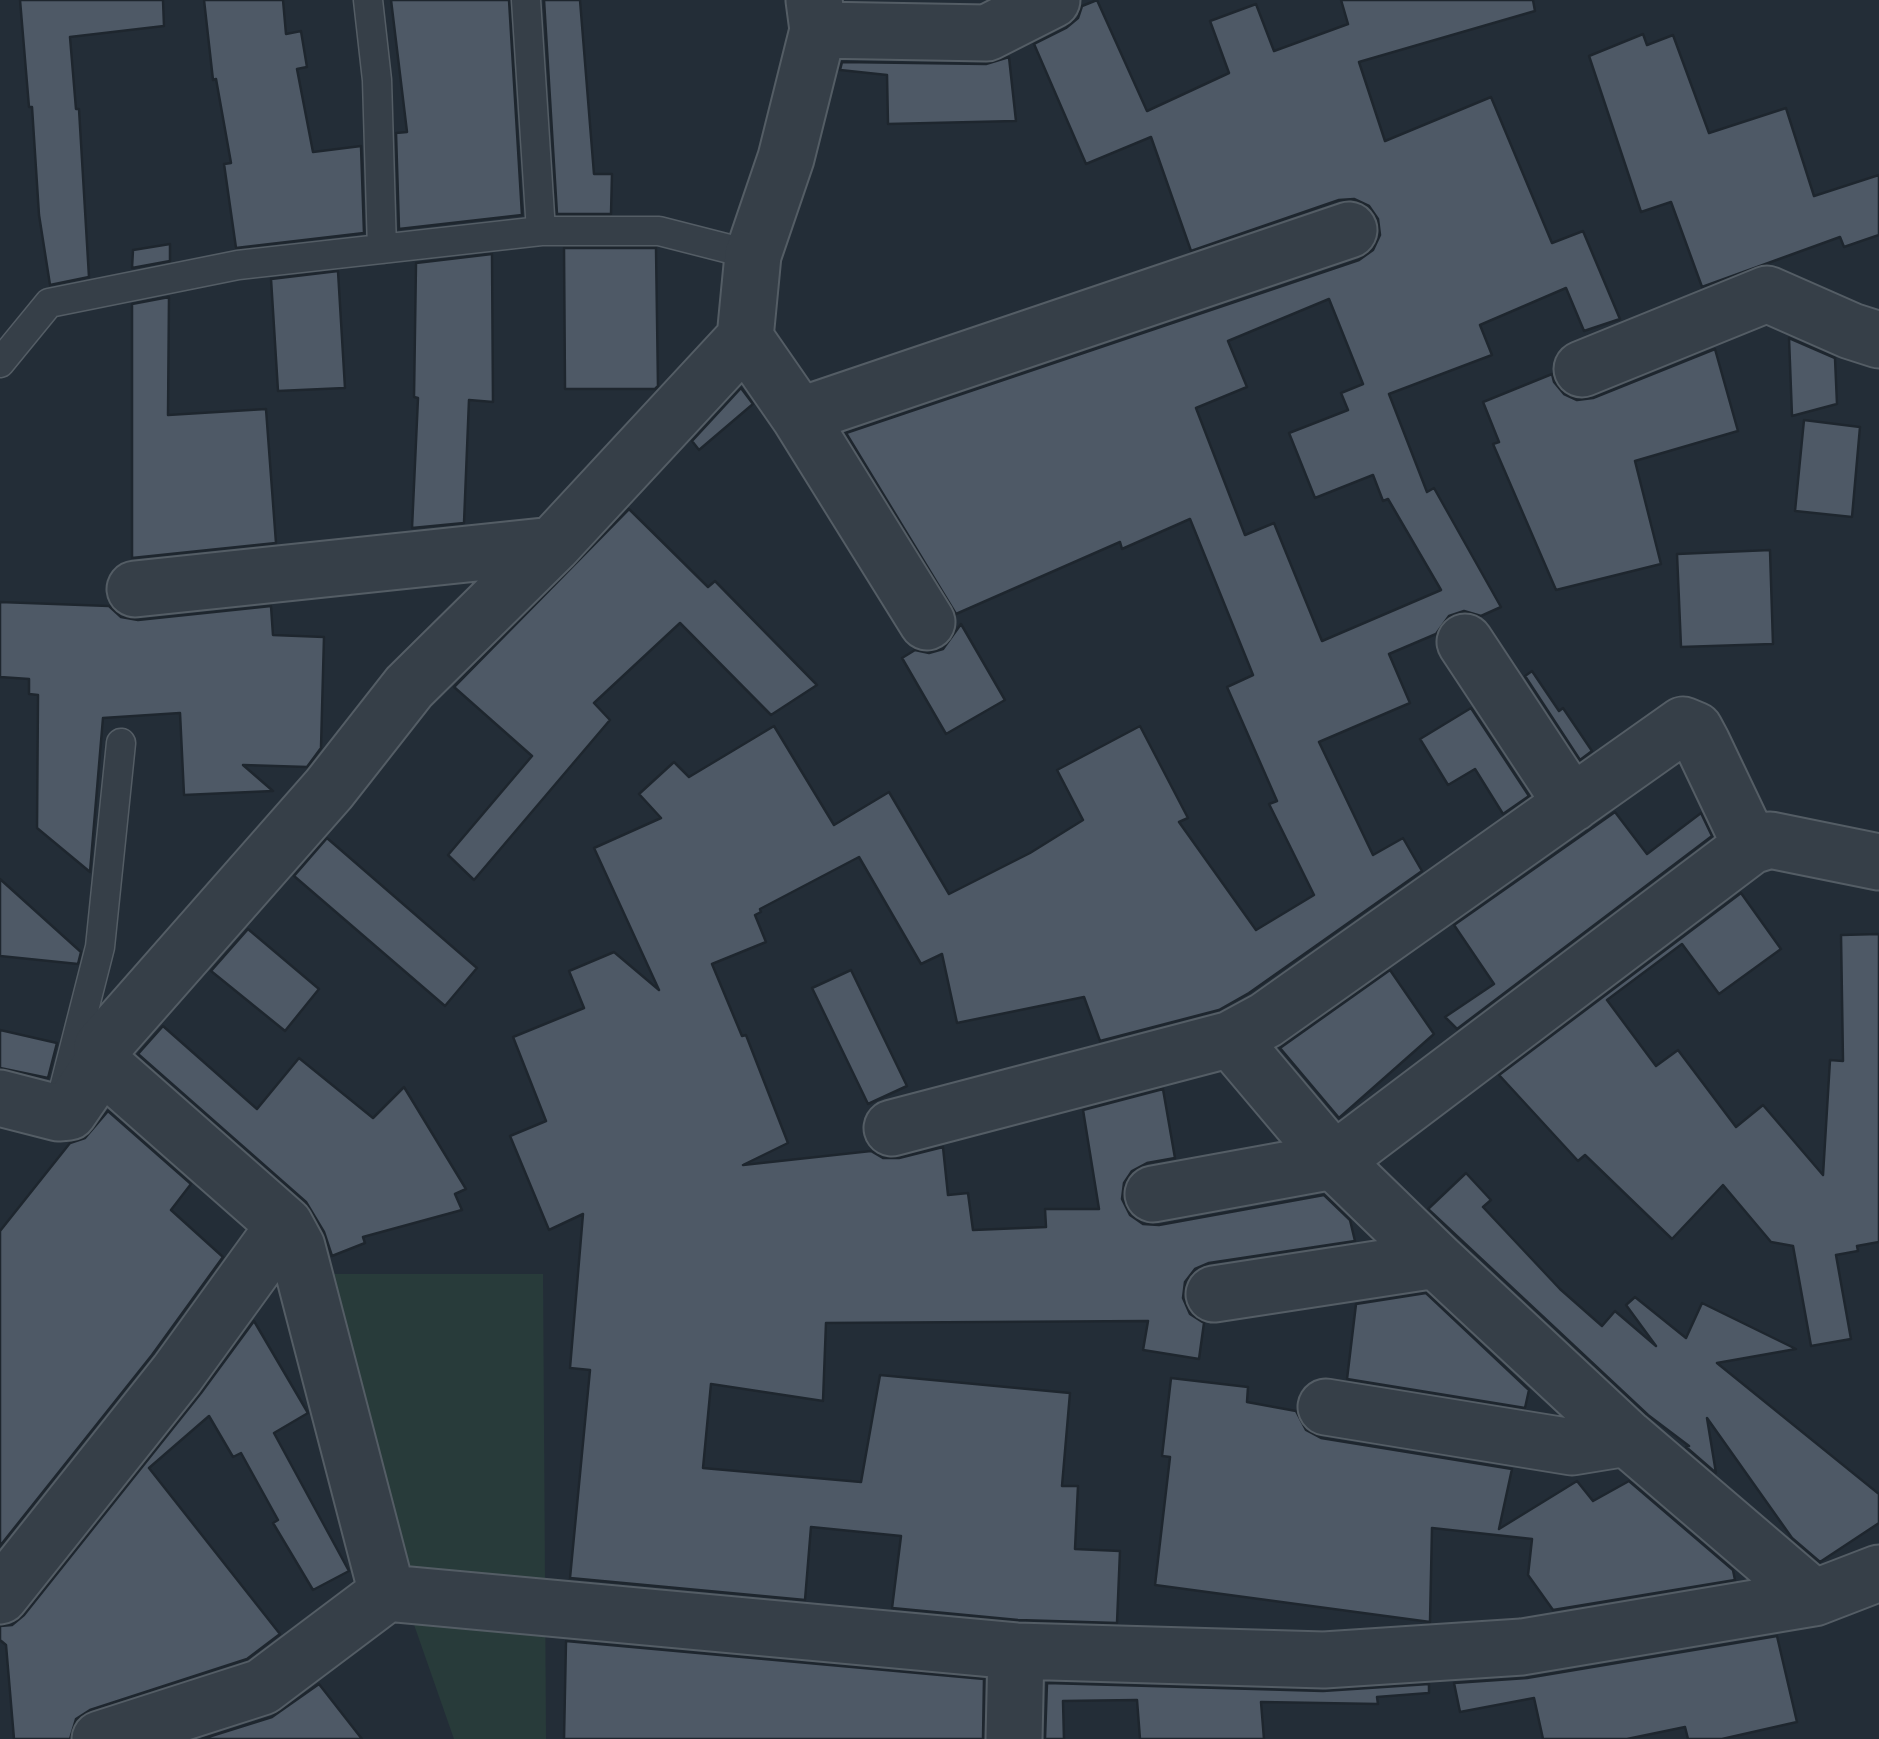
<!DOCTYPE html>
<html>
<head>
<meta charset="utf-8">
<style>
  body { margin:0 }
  canvas { display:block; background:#232d37 }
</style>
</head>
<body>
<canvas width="1879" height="1739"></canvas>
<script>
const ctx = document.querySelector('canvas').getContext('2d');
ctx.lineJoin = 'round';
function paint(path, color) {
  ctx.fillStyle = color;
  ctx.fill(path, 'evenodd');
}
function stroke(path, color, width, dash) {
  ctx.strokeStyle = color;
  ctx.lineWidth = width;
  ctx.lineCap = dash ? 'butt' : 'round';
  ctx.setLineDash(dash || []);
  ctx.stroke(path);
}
const green = new Path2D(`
  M313,1274H543L546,1739H454L396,1573Z`);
const building = new Path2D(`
  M20,0H163L164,26L70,37L76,109H79L89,277L50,285L39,215L32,107H29Z
  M204,0H283L286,34L301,31L307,67L297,69L313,152L361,146L364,233L236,248L224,164L231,163L216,79L213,80Z
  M391,0H509L522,215L399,229L396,133L407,132Z
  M544,0H580L594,174H612L611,214H557Z
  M1097,0L1147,111L1229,73L1210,21L1256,4L1274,51L1348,24L1341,0H1533L1535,11L1359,62L1385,141L1491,97L1552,243L1583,231L1620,319L1584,331L1566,288L1480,325L1492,355L1389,394L1427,492L1434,488L1501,607L1481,616L1464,611L1449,616L1436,634L1389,654L1410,703L1319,742L1373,855L1403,838L1422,871L1249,993L1219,1010L1100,1041L1084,997L957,1023L942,954L921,964L859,857L760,909L761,912L755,915L766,942L712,964L742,1036L746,1035L788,1143L743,1165L871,1151L883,1158H899L943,1147L948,1195L968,1193L973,1230L1046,1227L1045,1209H1099L1083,1110L1163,1089L1175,1158L1147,1163L1132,1171L1124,1183L1122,1199L1130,1215L1143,1224L1159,1225L1324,1195L1350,1220L1355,1241L1209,1263L1195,1269L1185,1282L1183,1298L1190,1314L1204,1323L1199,1359L1143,1350L1148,1321L826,1323L823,1401L711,1384L703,1468L861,1482L880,1375L1070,1393L1062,1486H1078L1075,1549L1120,1551L1117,1623L1018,1620L892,1608L901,1536L811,1527L805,1600L570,1578L590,1370L570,1368L583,1214L549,1230L510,1136L546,1121L513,1037L584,1008L569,971L614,952L659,990L594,848L661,818L639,794L674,762L689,777L774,726L834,825L889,792L949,894L1030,853L1083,820L1057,770L1140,726L1188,818L1179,822L1256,930L1314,895L1269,804L1277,801L1227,687L1253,675L1190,519L1122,549L1120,542L956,614L846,433L1359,260L1373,250L1380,235L1378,219L1369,206L1354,199L1339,200L1191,251L1151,137L1086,164L1034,44L1066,28L1078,18L1082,6ZM1329,299L1363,384L1341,393L1348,410L1289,433L1315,498L1373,475L1383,501L1388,499L1441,590L1322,641L1274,523L1245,535L1196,408L1247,387L1228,341Z
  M1643,34L1647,45L1673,35L1709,133L1786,108L1814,196L1879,175V235L1844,247L1840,237L1702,287L1671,202L1641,212L1589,56Z
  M1009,57L1016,121L888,124L887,75L840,70L842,62L986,64Z
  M170,244V261L132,268L133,250Z
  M564,248H656L658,386L655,389H565Z
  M492,254L493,402L469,400L464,523L412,528L418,398L414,397L416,263Z
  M338,271L345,388L278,391L271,279Z
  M169,297L168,415L266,409L276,543L132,558V304Z
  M1789,338L1835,358L1837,404L1792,416Z
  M1715,349L1738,431L1635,461L1661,564L1556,590L1493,444L1499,442L1483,402L1552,374L1554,382L1564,394L1577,400L1593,398Z
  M741,388L753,404L699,450L692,441Z
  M1804,420L1860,427L1852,517L1795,511Z
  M629,509L708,587L715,581L817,685L771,715L680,623L594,703L610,720L474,880L448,855L532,756L454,687Z
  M1770,550L1773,644L1681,647L1677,554Z
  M0,602L109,606L121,617L138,620L271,606L273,635L324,637L321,748L307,767L243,765L273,791L184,795L180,713L103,718L90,872L37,828L38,695L29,694V679L0,677Z
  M961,624L1005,700L946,734L902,658L915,650L929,653L943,649Z
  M1532,671L1559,711L1563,708L1592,751L1580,760L1525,676Z
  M1471,708L1529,796L1503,814L1475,769L1448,785L1420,739Z
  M1615,812L1647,854L1701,813L1712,836L1457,1029L1445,1017L1494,984L1454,925Z
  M327,838L477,968L445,1006L294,876Z
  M0,879L81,952L78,964L0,956Z
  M1741,893L1781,949L1719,994L1682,944L1607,1000L1656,1066L1678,1050L1736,1127L1763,1105L1823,1175L1830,1060L1843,1061L1841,935L1879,934V1242L1857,1246L1858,1251L1836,1255L1851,1339L1811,1346L1793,1246L1771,1242L1723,1185L1672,1239L1585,1155L1578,1161L1499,1075Z
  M248,929L319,989L285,1031L211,971Z
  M851,970L907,1086L868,1104L812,988Z
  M1390,970L1434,1034L1339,1118L1280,1048Z
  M163,1026L257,1109L299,1058L373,1118L404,1087L466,1189L455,1194L462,1210L363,1237L365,1243L332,1256L324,1232L306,1202L138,1054Z
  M0,1030L57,1043L48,1078L0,1068Z
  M108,1111L191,1184L171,1210L223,1257L152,1355L0,1546V1231L70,1143L85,1138Z
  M1466,1173L1491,1200L1483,1207L1560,1289L1602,1326L1615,1311L1656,1346L1626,1305L1635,1297L1686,1338L1702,1303L1796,1349L1717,1363L1879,1494V1523L1820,1562L1792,1538L1707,1418L1716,1473L1686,1447L1689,1446L1648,1415L1428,1209Z
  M1426,1293L1529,1390L1525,1408L1347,1379L1356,1304Z
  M254,1321L308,1413L274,1433L349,1571L313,1590L273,1523L278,1520L241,1453L233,1457L209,1416L149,1468L280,1634L247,1659L90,1710L76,1719L70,1739H14L6,1645L0,1640V1626L12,1625L24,1615L201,1393Z
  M1171,1378L1248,1387L1247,1402L1296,1411L1306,1430L1321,1438L1512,1469L1499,1529L1577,1481L1593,1501L1629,1481L1733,1570L1735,1580L1553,1610L1528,1575L1532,1539L1432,1528L1430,1622L1155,1585L1170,1457L1162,1456Z
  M1777,1636L1797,1722L1722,1739H1688L1685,1727L1627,1739H1543L1534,1698L1460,1712L1454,1683L1527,1678Z
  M566,1641L984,1679L983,1739H564Z
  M1047,1683L1323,1691L1429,1684V1693L1377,1697L1378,1704L1261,1702L1264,1739H1140L1137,1700L1063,1701L1064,1739H1045Z
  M319,1684L362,1739H202L272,1717Z`);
const lane = new Path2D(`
  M368,0L377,80L382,249
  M526,0L541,231
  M0,363L49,303L238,265L541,231H659L753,255
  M62,1096L100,947L121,743`);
const street = new Path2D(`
  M818,30L987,33L1052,0
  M745,338L799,416L927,622
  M1582,369L1767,294L1851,331L1879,340
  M799,416L1349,230
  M135,589L553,545
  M1465,642L1572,804
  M1231,1039L1334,1161L1436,1260L1627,1438L1814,1598
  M102,1064L285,1225L297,1247L387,1593
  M0,1098L58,1113L69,1112L102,1064V1047L329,789L409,687L553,545L745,338L753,255L786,158L818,30L814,0
  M892,1128L1231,1039L1266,1020L1683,725L1695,730L1702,743L1751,846
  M1153,1194L1334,1161L1751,846L1770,840L1879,862
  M1214,1294L1436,1260
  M1326,1407L1572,1447L1627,1438
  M0,1596L177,1374L285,1225
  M100,1739L262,1687L387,1593L1016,1651L1324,1660L1522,1647L1814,1598L1879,1573
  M1014,1739L1016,1651`);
paint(green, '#283b3a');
paint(building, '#4e5966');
stroke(building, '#1e262e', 2.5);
stroke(lane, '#545d65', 31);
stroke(street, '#545d65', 59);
stroke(lane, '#363f48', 28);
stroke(street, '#363f48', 55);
</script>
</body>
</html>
